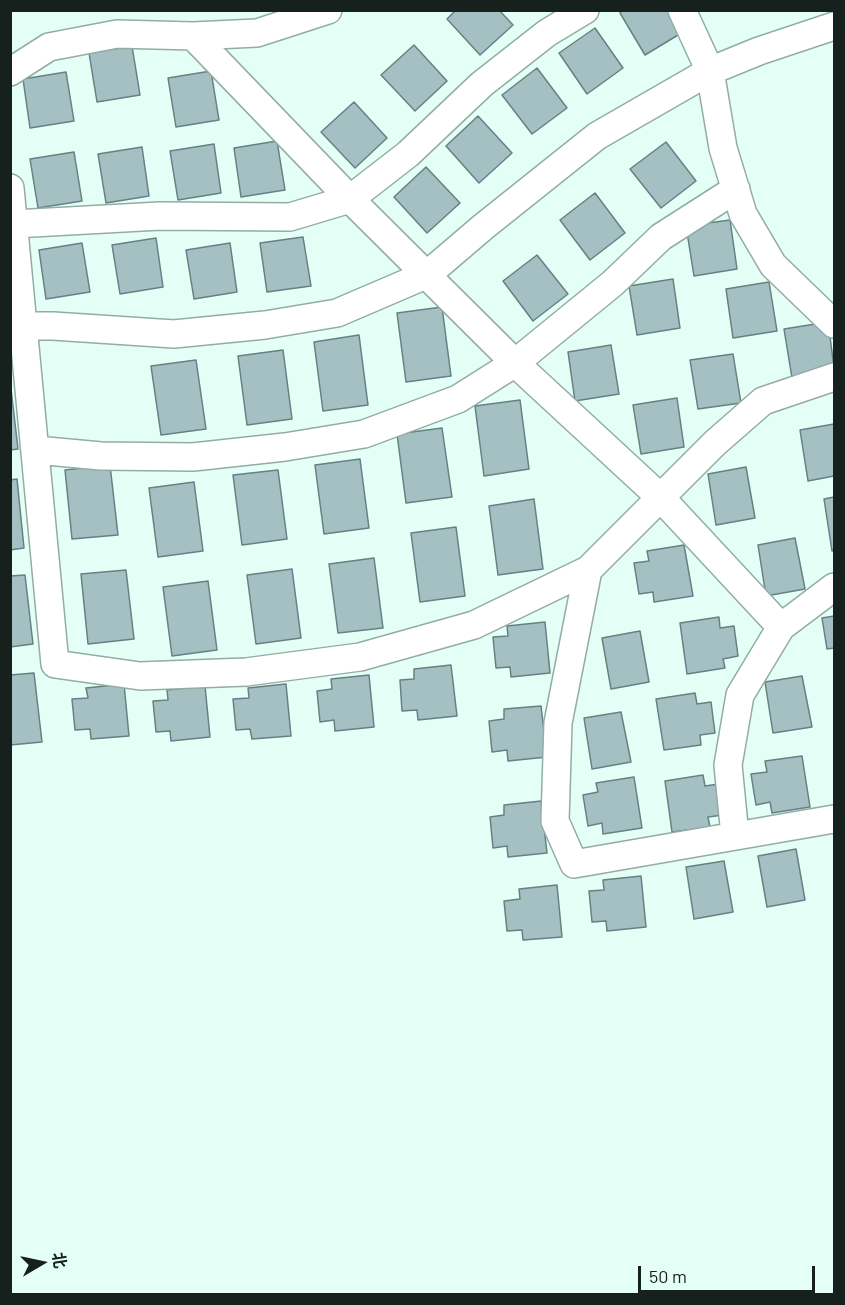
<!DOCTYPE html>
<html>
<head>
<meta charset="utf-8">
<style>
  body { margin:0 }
  #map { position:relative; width:845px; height:1305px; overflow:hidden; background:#e4fff6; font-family:Barlow,"Noto Sans SC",sans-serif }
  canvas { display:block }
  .frame { position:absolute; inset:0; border:12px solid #16201d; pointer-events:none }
  .north { position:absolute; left:12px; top:1233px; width:60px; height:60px; -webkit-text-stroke:4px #e4fff6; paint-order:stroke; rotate:81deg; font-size:16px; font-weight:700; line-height:24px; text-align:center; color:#16201d }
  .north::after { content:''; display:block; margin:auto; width:21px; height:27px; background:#16201d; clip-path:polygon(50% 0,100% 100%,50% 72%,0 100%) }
  .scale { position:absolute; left:638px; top:1266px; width:177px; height:27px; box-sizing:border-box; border:3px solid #16201d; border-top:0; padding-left:8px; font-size:18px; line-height:21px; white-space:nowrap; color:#16201d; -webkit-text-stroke:4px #e4fff6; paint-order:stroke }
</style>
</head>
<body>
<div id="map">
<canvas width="845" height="1305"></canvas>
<div class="frame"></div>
<div class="north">北</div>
<div class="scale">50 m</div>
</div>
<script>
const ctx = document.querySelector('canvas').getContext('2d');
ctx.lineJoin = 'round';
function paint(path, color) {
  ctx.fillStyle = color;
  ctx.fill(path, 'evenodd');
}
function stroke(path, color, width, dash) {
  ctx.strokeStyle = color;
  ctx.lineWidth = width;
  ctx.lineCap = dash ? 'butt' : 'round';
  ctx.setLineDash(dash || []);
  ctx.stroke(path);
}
const building = new Path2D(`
  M456,10H499L513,25L480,55L447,19Z
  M623,10H670L683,32L645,55L620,13Z
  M595,28L623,68L587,94L559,53Z
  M414,45L447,81L415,111L381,75Z
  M132,46L140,95L97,102L89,53Z
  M537,68L567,108L532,134L502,95Z
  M211,71L219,120L176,127L168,78Z
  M66,72L74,121L30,128L23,79Z
  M354,102L387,138L355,168L321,132Z
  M478,116L512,153L479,183L446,146Z
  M277,141L285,190L241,197L234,148Z
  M666,142L696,181L661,208L630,169Z
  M214,144L221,193L178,200L170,151Z
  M142,147L149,196L106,203L98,154Z
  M74,152L82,201L38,208L30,159Z
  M426,167L460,203L427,233L394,197Z
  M595,193L625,233L590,260L560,220Z
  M730,220L737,269L694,276L686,226Z
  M303,237L311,286L267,292L260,243Z
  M156,238L163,287L120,294L112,245Z
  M82,243L90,292L46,299L39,250Z
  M230,243L237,292L194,299L186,250Z
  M537,255L568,294L533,321L503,281Z
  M673,279L680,328L637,335L629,286Z
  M769,282L777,331L733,338L726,289Z
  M442,307L451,376L406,382L397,313Z
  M828,322L834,367L792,378L784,329Z
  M359,335L368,405L323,411L314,342Z
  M611,345L619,394L575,401L568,352Z
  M283,350L292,419L247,425L238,356Z
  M733,354L741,403L698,409L690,360Z
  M196,360L206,429L161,435L151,366Z
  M10,380L18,449L10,450Z
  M677,398L684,447L641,454L633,405Z
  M520,400L529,469L484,476L475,406Z
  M834,424V476L808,481L800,430Z
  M442,428L452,497L406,503L397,434Z
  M360,459L369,528L324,534L315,465Z
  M110,465L118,535L72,539L65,470Z
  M746,467L755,518L716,525L708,474Z
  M278,470L287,539L242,545L233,475Z
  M17,479L24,548L10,550V480Z
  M194,482L203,551L158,557L149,488Z
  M834,497V550L832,551L824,499Z
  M534,499L543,569L498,575L489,506Z
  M456,527L465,596L420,602L411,533Z
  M795,538L805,589L766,596L758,545Z
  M684,545L693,596L654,602L653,592L639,594L634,563L649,561L647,551Z
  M374,558L383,628L338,633L329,564Z
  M292,569L301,638L256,644L247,575Z
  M126,570L134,639L88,644L81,574Z
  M25,575L33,644L10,647V576Z
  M208,581L217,650L172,656L163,587Z
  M834,616V648L827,649L822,618Z
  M719,617L720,628L734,626L738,656L723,659L725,668L687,674L680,623Z
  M545,622L550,673L511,677L510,667L496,668L493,637L508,636L507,626Z
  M640,631L649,682L611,689L602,638Z
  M451,665L457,716L418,720L417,710L402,711L400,680L414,679V669Z
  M34,673L42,742L10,745V675Z
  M369,675L374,727L335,731L334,720L320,722L317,691L332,689L331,679Z
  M802,676L812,727L773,733L765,682Z
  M124,684L129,736L91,739L90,729L75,730L72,699L88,698L86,688Z
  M286,684L291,736L252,739L250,729L236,730L233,699L249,698L248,688Z
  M205,686L210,737L171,741L170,731L156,732L153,701L168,700L167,690Z
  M695,693L697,704L711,702L715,733L700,735L701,745L664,750L656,699Z
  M541,706L547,757L508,761L507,750L492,752L489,721L504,719V709Z
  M621,712L631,762L592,769L584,718Z
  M802,756L810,807L772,813L770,802L756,805L751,774L767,772L765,761Z
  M703,775L705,786L719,784L723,815L708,817L710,827L672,832L665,781Z
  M634,777L642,828L603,834L602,823L588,826L583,795L598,792L596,783Z
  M541,801L547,853L508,857L507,846L493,848L490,817L504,815V805Z
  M796,849L805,900L767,907L758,856Z
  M724,861L733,912L694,919L686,867Z
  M641,876L646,927L607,931L606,921L592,922L589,891L604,890L603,880Z
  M557,885L562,937L523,940L522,930L507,931L504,901L520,899L519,889Z`);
const minor = new Path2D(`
  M682,10L710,71L723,148L743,214L773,265L834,324
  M193,36L350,199L515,363L661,498L781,627
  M10,72L49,47L117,34L193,36L257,33L328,10
  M10,188L55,664L140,676L246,672L360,657L474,625L588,570L715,443L763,401L834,377
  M14,224L160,216L290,217L350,199L408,154L482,84L547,33L585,10
  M24,326H53L174,334L265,325L337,313L428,274L483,227L597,136L710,71L759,51L834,26
  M36,450L101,456L193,457L285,447L364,434L458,399L515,363L613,283L661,237L736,189
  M588,570L558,723L555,821L574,864L834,819
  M735,836L728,765L740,695L781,627L834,587`);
paint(building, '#a4c0c3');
stroke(building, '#668083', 1.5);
stroke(minor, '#93ada4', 30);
stroke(minor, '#fff', 27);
</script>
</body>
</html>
